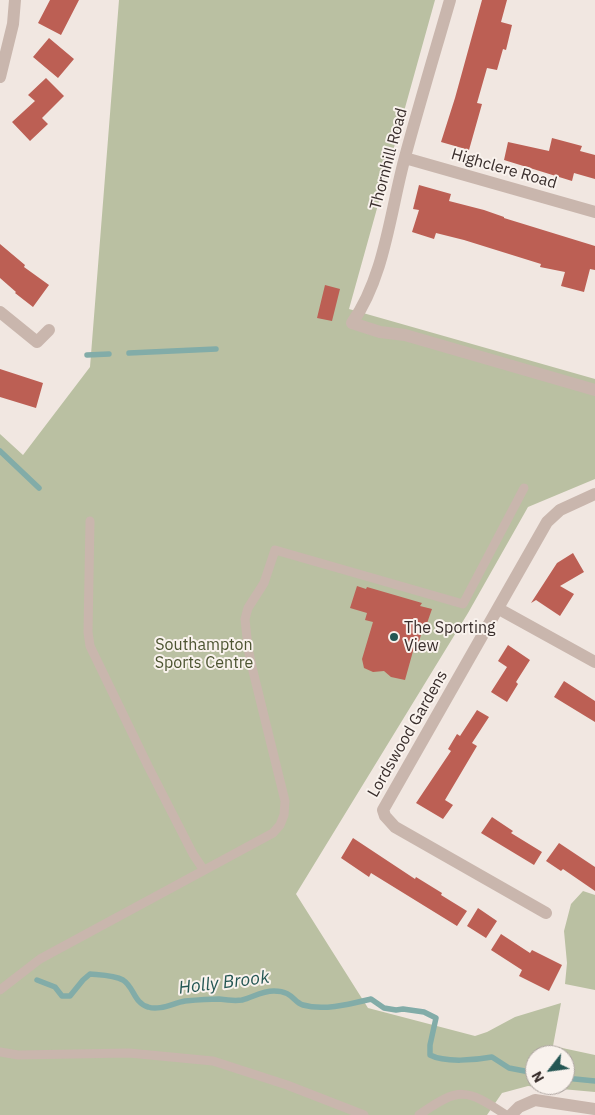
<!DOCTYPE html>
<html>
<head>
<meta charset="utf-8">
<style>
  body { margin:0 }
  #map { position:relative; width:595px; height:1115px; overflow:hidden; background:#f1e7e1; font-family:"IBM Plex Sans",sans-serif }
  canvas { display:block }
  .north { position:absolute; left:525px; top:1045px; width:50px; height:50px; box-sizing:border-box; background:#f9f2ed; border:1px solid #aca39f; border-radius:50%; rotate:240deg; font-size:14px; font-weight:700; line-height:20px; text-align:center; color:#382d2b }
  .north::after { content:''; display:block; margin:auto; width:18px; height:22px; background:#245653; clip-path:polygon(50% 0,100% 100%,50% 72%,0 100%) }
</style>
</head>
<body>
<div id="map">
<canvas width="595" height="1115"></canvas>
<div class="north">N</div>
</div>
<script>
const ctx = document.querySelector('canvas').getContext('2d');
ctx.lineJoin = 'round';
function paint(path, color) {
  ctx.fillStyle = color;
  ctx.fill(path, 'evenodd');
}
function stroke(path, color, width, dash) {
  ctx.strokeStyle = color;
  ctx.lineWidth = width;
  ctx.lineCap = dash ? 'butt' : 'round';
  ctx.setLineDash(dash || []);
  ctx.stroke(path);
}
function label(font, color, halo, rows, align = 'center') {
  ctx.font = font + ' "IBM Plex Sans",sans-serif';
  ctx.lineWidth = 4;
  ctx.setLineDash([]);
  ctx.textBaseline = 'middle';
  ctx.strokeStyle = halo;
  ctx.fillStyle = color;
  for (const [text, x, y, turn = 0] of rows) {
    ctx.save();
    ctx.translate(x, y);
    ctx.rotate((+turn || 0) * Math.PI / 180);
    ctx.textAlign = isNaN(turn) ? turn : align;
    if (halo) ctx.strokeText(text, 0, 0);
    ctx.fillText(text, 0, 0);
    ctx.restore();
  }
}
const green = new Path2D(`
  M119,0H435L349,309L595,379V479L528,507L468,613L296,894L368,1008L475,1036L487,1032L515,1017L561,1003L553,1046L595,1055V1092L528,1086L502,1093L487,1115H0V434L23,455L90,367ZM535,1055H565V1085H535Z
  M583,891L595,895V990L565,984L567,963L564,931L571,904Z`);
const stream = new Path2D(`
  M129,353L216,349
  M87,355L109,354
  M0,451L39,488
  M37,980L55,987L62,996H70L83,980L90,974C100,975 114,975 123,980C134,987 134,1003 148,1007C160,1011 173,1003 185,1001C196,1000 207,999 219,999C226,1000 235,1001 242,1000C253,997 262,991 274,991C293,991 293,1002 303,1005C324,1011 350,1004 371,999L384,1008L396,1010L403,1009L424,1012L436,1018L430,1045V1055C445,1063 476,1060 492,1057L509,1068L535,1073
  M565,1078L595,1081`);
const building = new Path2D(`
  M50,0H79L61,35L38,23Z
  M482,0H507L501,22L512,25L506,50L503,49L497,70L487,68L477,103L482,104L469,150L441,142L455,98Z
  M49,38L74,59L58,78L33,57Z
  M46,78L64,96L42,118L48,124L30,141L12,122L35,101L28,95Z
  M552,138L582,146L580,151L595,155V179L574,173L572,181L504,160L508,142L549,151Z
  M419,185L451,194L449,201L484,210L504,217V218L595,246V270L590,269L584,292L561,286L565,272L540,267L541,264L464,240L436,233L434,239L412,232L419,210L413,209Z
  M0,244L25,265L24,267L49,285L33,307L15,293L16,292L0,278Z
  M325,285L340,289L332,321L317,318Z
  M0,369L43,383L36,408L0,397Z
  M573,553L584,572L560,586L574,594L560,616L536,600L531,603L557,563Z
  M357,586L366,589L367,587L422,603L420,606L432,609L425,629L423,628L418,645L415,644L405,680L391,677L384,671L373,672L364,668L362,659L373,622L365,620L367,613L350,608Z
  M508,645L530,660L516,682L518,684L507,702L491,692L507,667L498,661Z
  M564,681L595,701V722L554,697Z
  M477,710L489,717L472,743L477,746L445,800L453,805L443,819L416,803L451,751L448,749L457,734L460,736Z
  M492,817L513,831L511,833L542,852L534,865L481,833Z
  M353,838L415,879L416,877L442,893L441,895L467,911L457,926L371,873L369,877L341,858Z
  M559,843L595,867V891L563,869L561,871L546,861Z
  M478,908L497,921L486,938L467,926Z
  M501,934L530,953L532,950L562,965L549,991L519,976L522,970L491,950Z`);
const lane = new Path2D(`
  M90,521L88,632L90,646L148,766L193,854L203,869
  M0,990L40,959L273,833L280,825L284,815L285,801L252,667L248,648L245,619L248,608L264,583L275,550L463,604L524,488
  M0,1052L18,1055L129,1053L213,1061L287,1085L364,1115
  M419,1115C459,1087 466,1088 506,1115`);
const street = new Path2D(`
  M450,0C435,52 419,105 405,157C390,212 385,276 352,323L380,332L405,335L595,390
  M0,77L13,24L15,0
  M405,158L595,212
  M0,312L37,342L49,330
  M499,609L595,662
  M546,913L395,827L385,816L383,810L547,522L560,510L595,494
  M511,1115L519,1107L535,1100L595,1109`);
const markers = [
  [394,637,5,"#245653"]
];
const streetNames = [
  ["Thornhill Road",389,159,-75],
  ["Highclere Road",504,169,16],
  ["Lordswood Gardens",408,734,-60]
];
const poiNames = [
  ["The Sporting",404,628],
  ["View",404,646]
];
const parkNames = [
  ["Southampton",204,645],
  ["Sports Centre",204,663]
];
const waterNames = [
  ["Holly Brook",224,983,-7]
];
paint(green, '#bac0a2');
stroke(stream, '#82aca8', 5.5);
paint(building, '#bc5f54');
stroke(lane, '#c9b6ad', 9);
stroke(street, '#c9b6ad', 12);
for (const [x, y, r, color] of markers) {
  const dot = new Path2D();
  dot.arc(x, y, r, 0, 2 * Math.PI);
  ctx.fillStyle = color;
  ctx.fill(dot);
  stroke(dot, '#f9f2ed', 2);
}
label('16px', '#382d2b', '#f9f2ed', streetNames);
label('16px', '#382d2b', '#f9f2ed', poiNames, 'left');
label('16px', '#4c5431', '#f9f2ed', parkNames);
label('italic 18px', '#245653', '#f9f2ed', waterNames);
</script>
</body>
</html>
